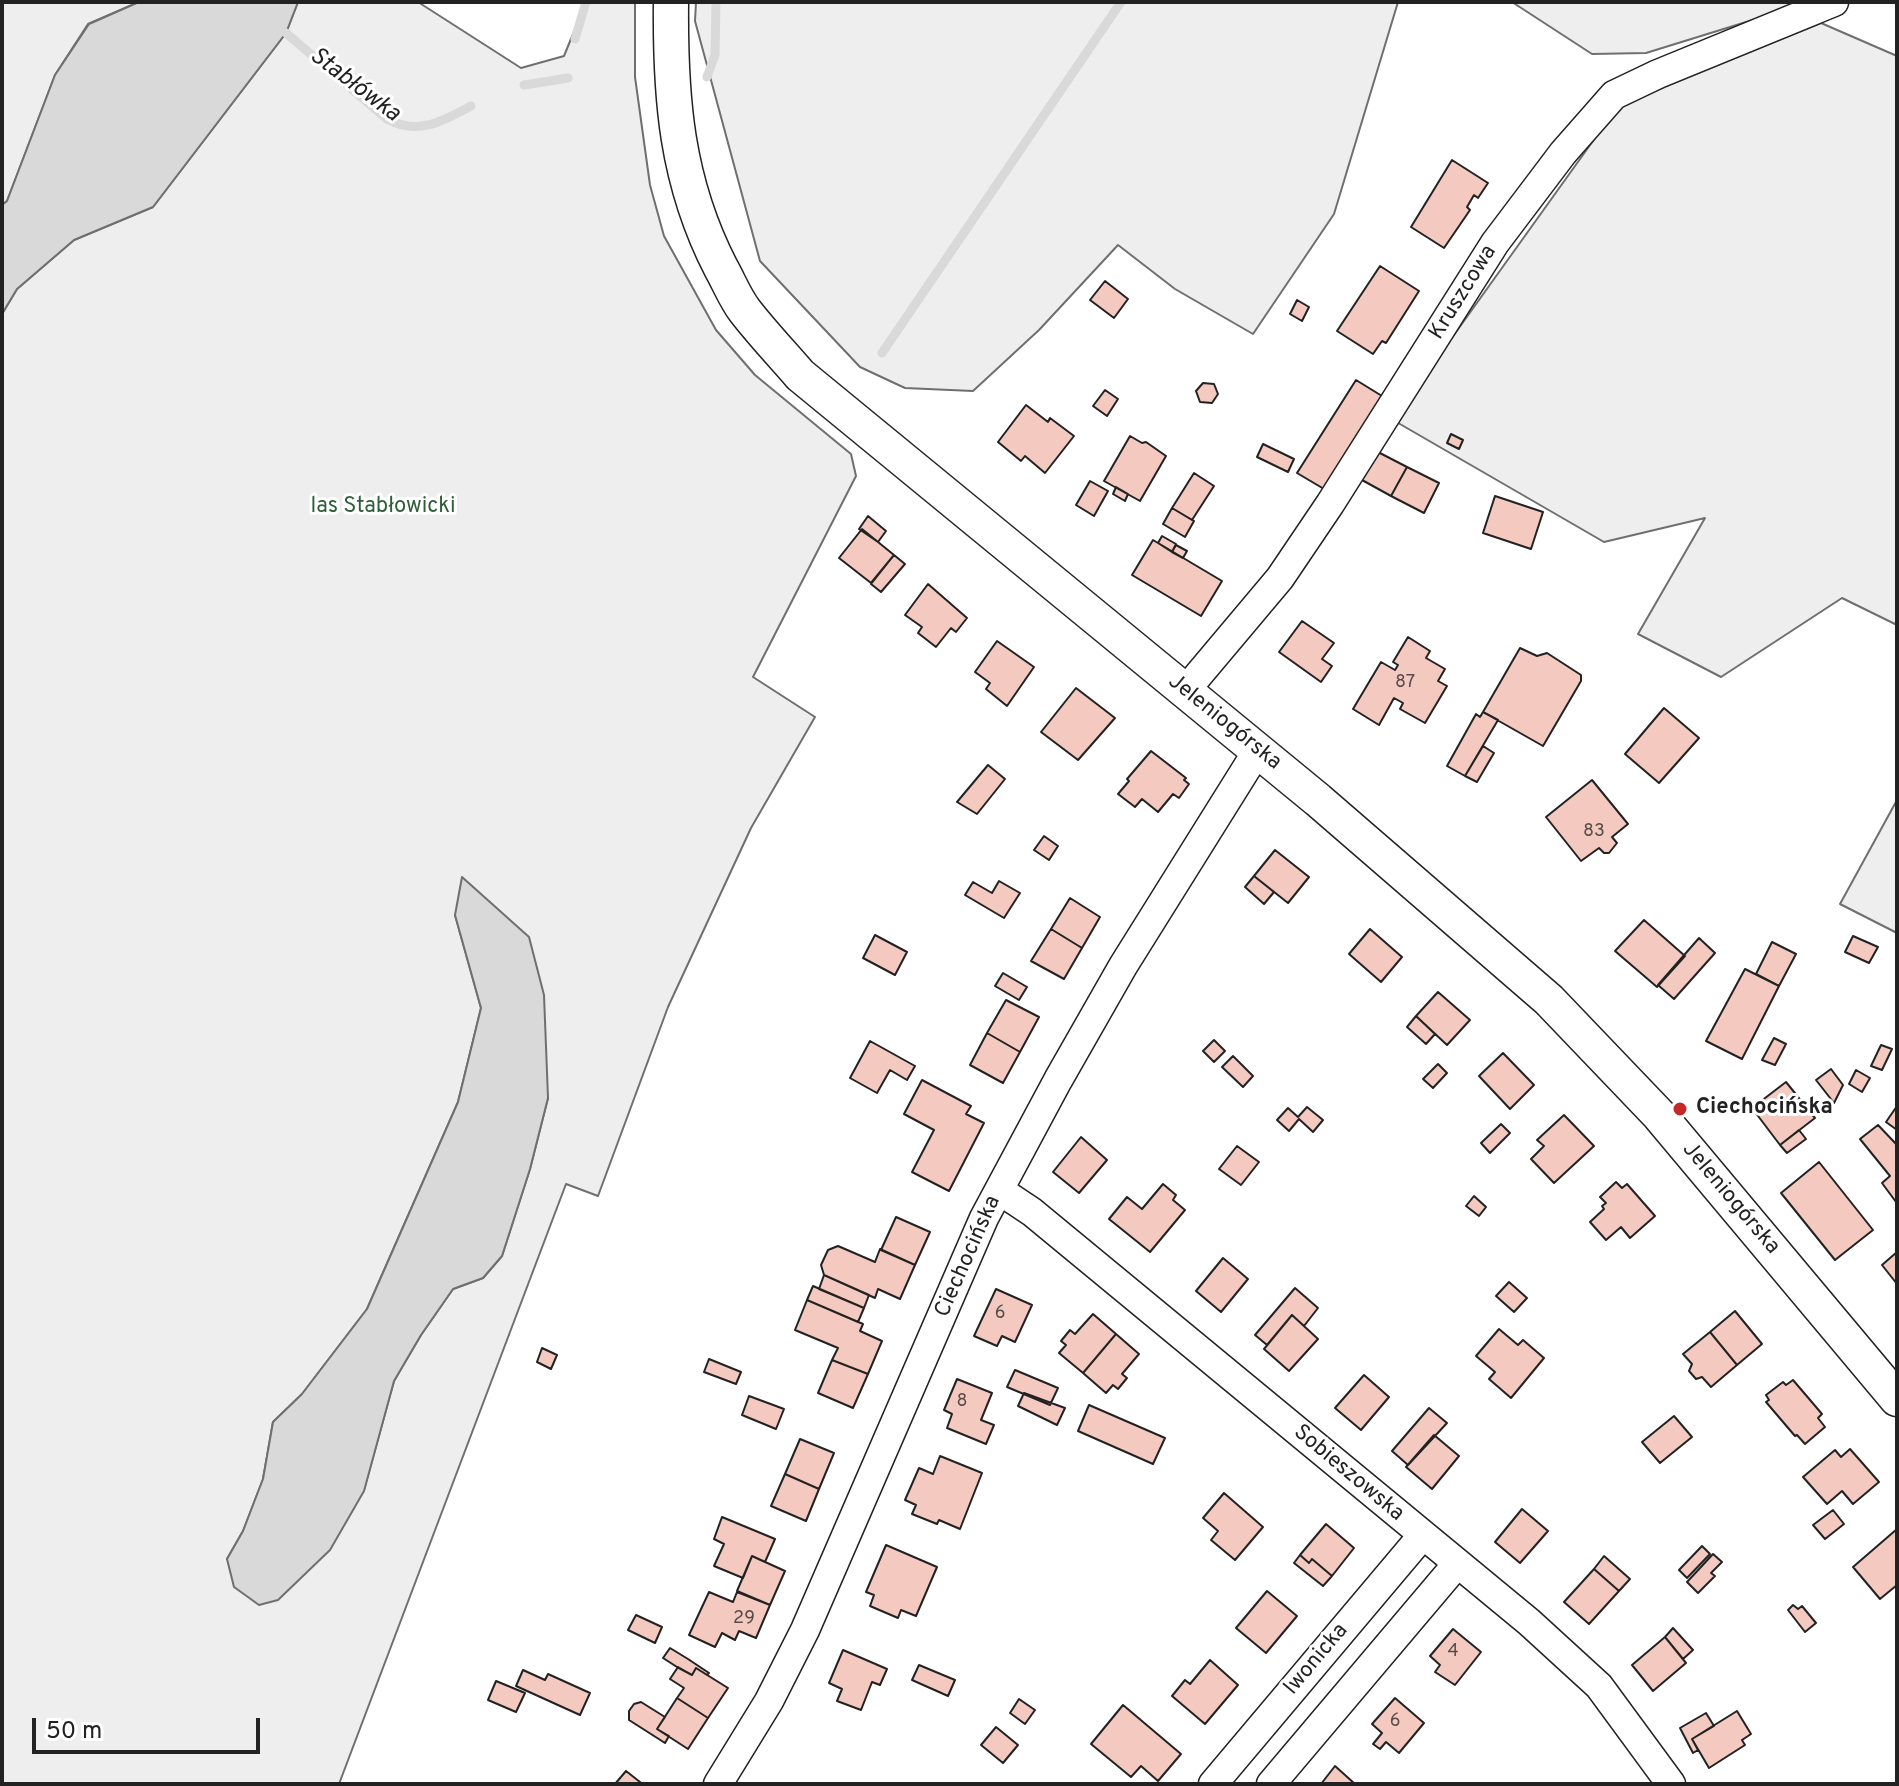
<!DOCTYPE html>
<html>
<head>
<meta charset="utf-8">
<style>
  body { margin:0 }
  #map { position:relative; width:1899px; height:1786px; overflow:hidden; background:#fff; font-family:Overpass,sans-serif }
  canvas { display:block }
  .frame { position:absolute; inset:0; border:4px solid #222; pointer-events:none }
  .scale { position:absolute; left:32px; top:1718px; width:228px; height:36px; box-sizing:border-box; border:4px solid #222; border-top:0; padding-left:10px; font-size:24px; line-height:28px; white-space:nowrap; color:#222; -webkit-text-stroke:6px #fff; paint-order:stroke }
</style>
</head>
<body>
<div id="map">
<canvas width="1899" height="1786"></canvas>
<div class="frame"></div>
<div class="scale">50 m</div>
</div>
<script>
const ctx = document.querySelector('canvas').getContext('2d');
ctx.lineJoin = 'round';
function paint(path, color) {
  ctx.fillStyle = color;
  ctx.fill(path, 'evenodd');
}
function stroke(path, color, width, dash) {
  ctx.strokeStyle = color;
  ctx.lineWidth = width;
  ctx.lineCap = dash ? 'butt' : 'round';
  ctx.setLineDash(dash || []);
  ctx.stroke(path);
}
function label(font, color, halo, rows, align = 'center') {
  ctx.font = font + ' Overpass,sans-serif';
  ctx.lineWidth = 6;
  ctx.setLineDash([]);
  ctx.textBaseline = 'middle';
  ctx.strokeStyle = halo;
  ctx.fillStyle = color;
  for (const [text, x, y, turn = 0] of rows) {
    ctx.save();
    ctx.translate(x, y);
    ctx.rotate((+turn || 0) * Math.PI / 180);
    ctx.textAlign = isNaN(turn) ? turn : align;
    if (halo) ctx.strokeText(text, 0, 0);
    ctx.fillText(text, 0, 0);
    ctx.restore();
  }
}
const green = new Path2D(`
  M2,2H139L88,24L55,75L7,201L2,205Z
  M298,2H418L521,68L564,56L586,2H635V77L650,185L664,236L716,330L755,375L851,454L856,476L753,677L815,717L751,828L668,1007L598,1196L566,1184L339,1784H2V314L17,289L74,240L153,207L286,33ZM455,915L548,1098L530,1169L502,1256L483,1278L453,1289L421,1335L394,1381L364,1490L227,1559L243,1531L263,1479L273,1422L302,1394L367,1309L458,1102L481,1008Z
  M696,2H1398L1334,214L1253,334L1175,289L1118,245L1039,330L973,391L905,388L860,367L760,261L695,21Z
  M1512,2H1800L1772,14L1646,53L1592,54Z
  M1821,23L1897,56V625L1842,598L1721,677L1638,634L1705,518L1604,542L1393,420L1618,106Z
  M1897,800V933L1840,904Z`);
const water = new Path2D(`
  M139,2H298L286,33L153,207L74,240L17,289L2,314V205L7,201L55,75L89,24Z
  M462,877L529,937L544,995L548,1098L530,1169L502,1256L483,1278L453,1289L421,1335L394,1381L364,1491L330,1550L278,1600L259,1605L234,1587L227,1559L243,1531L263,1479L273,1422L302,1394L367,1309L458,1102L481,1008L455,915Z`);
const stream = new Path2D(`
  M286,33L387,119C418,136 443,121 471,106
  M575,39L586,2
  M707,77L715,55L716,2
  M524,85L568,78
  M882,353L1121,2`);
const building = new Path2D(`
  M1452,160L1488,183L1478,198L1474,195L1467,207L1470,210L1444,248L1411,227Z
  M1380,266L1419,291L1386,343L1382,341L1373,354L1337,331Z
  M1105,281L1128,299L1114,318L1090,300Z
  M1297,300L1309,307L1302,321L1290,314Z
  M1356,380L1382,396L1324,489L1297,473Z
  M1203,383L1214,384L1218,394L1212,403L1200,402L1196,391Z
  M1105,390L1118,399L1107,416L1093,406Z
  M1026,405L1048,422L1050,418L1074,436L1045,473L1025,456L1021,461L998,442Z
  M1451,434L1463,440L1459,449L1447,443Z
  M1130,436L1142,443L1146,442L1166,456L1140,501L1104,481Z
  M1263,444L1294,459L1288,472L1257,457Z
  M1376,451L1407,467L1391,496L1362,480Z
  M1407,467L1439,483L1424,513L1391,496Z
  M1194,473L1214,486L1192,520L1172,508Z
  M1090,481L1108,491L1094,516L1076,505Z
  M1116,487L1128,494L1125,501L1113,494Z
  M1495,496L1543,512L1531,549L1483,533Z
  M1172,508L1194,521L1185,537L1163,524Z
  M868,516L886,531L878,542L859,529Z
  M862,529L894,555L871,583L839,558Z
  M1162,536L1176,544L1172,552L1158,543Z
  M1153,540L1222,581L1201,616L1132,575Z
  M1176,545L1187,551L1183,558L1172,552Z
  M894,555L905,564L881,592L871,584Z
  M928,584L967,618L956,632L951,628L936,647L918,633L922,627L905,615Z
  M1302,621L1334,643L1322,659L1332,666L1321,682L1279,652Z
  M1408,637L1430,651L1426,658L1445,669L1438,681L1447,686L1425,723L1400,709L1403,703L1394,698L1379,725L1353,709L1381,662L1395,670L1398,665L1393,662Z
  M997,641L1034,667L1007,706L986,689L990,683L975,672Z
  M1520,648L1537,656L1547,653L1581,675V681L1543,746L1483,712Z
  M1076,688L1115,718L1078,760L1041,732Z
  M1664,708L1699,738L1659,783L1625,754Z
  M1483,712L1498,720L1465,776L1447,766L1476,714L1480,717Z
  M1483,746L1494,753L1477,782L1465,776Z
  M1151,751L1186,778L1184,780L1189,784L1179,798L1173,794L1158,812L1142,799L1135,807L1118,794L1129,781L1127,779Z
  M988,765L1005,779L977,814L957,802Z
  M1592,780L1628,824L1612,837L1617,843L1609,853H1604L1599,848L1581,861L1546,817Z
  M1044,836L1058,846L1049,860L1034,850Z
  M1275,850L1309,877L1288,903L1254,876Z
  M1254,876L1274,892L1264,904L1245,887Z
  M999,881L1020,893L1004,918L965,895L973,882L992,893Z
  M1070,898L1100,917L1082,948L1051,929Z
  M1644,920L1685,956L1657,987L1615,951Z
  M1051,929L1082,948L1064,979L1031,961Z
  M1370,929L1402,957L1381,982L1349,954Z
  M875,935L907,952L895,975L863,958Z
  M1853,936L1878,947L1869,963L1845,952Z
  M1699,938L1715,953L1674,999L1658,985Z
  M1772,942L1796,954L1779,986L1756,974Z
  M1745,969L1779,986L1742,1059L1706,1041Z
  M1003,973L1027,987L1019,1000L995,986Z
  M1438,992L1470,1020L1447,1045L1416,1016Z
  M1006,1000L1039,1017L1020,1052L987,1033Z
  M1416,1016L1435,1034L1426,1044L1407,1027Z
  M987,1033L1020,1052L1003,1083L970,1065Z
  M1774,1038L1786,1044L1775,1065L1762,1060Z
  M1214,1040L1225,1051L1214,1062L1203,1051Z
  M870,1041L915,1066L907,1080L890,1070L877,1093L850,1078Z
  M1881,1045L1892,1049L1882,1070L1871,1066Z
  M1503,1053L1534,1085L1510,1109L1479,1076Z
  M1233,1056L1253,1076L1243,1087L1222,1067Z
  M1438,1064L1447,1073L1433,1088L1423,1079Z
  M1831,1069L1843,1085L1834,1103L1816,1080Z
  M1856,1070L1870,1078L1862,1092L1849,1084Z
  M922,1080L971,1106L966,1114L984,1123L949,1191L912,1172L934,1130L904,1114Z
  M1786,1082L1815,1118L1780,1145L1752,1108Z
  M1897,1106V1130L1886,1122Z
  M1307,1107L1323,1120L1313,1132L1299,1119L1289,1131L1277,1120L1288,1108L1298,1117Z
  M1564,1115L1594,1146L1554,1183L1531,1159L1544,1146L1537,1140Z
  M1501,1124L1510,1133L1490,1153L1481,1143Z
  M1878,1125L1897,1145L1896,1202L1882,1183L1890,1176L1860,1139Z
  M1799,1130L1806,1139L1787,1153L1780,1145Z
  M1081,1137L1107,1160L1079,1193L1053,1172Z
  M1237,1146L1259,1162L1241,1185L1219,1169Z
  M1819,1162L1873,1230L1835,1260L1781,1193Z
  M1616,1182L1622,1188L1627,1184L1655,1216L1630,1238L1621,1227L1606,1240L1590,1222L1604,1209L1602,1206L1606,1203L1600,1197Z
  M1163,1184L1176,1195L1173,1200L1185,1210L1150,1252L1109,1219L1127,1197L1142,1209Z
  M1474,1196L1486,1207L1479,1216L1466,1206Z
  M896,1217L930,1232L915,1265L881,1250Z
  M838,1246L875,1262L880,1249L915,1265L900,1299L878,1289L875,1298L824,1275L821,1265L828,1250Z
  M1897,1252V1284L1882,1265Z
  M1223,1258L1248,1279L1221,1312L1196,1291Z
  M824,1275L869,1295L864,1308L819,1289Z
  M1509,1282L1527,1298L1514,1312L1496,1296Z
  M813,1286L864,1308L858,1322L807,1300Z
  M1295,1288L1318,1308L1304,1326L1292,1315L1267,1345L1255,1335Z
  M996,1289L1032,1305L1015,1342L1002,1336L997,1346L974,1336Z
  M807,1300L863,1324L860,1331L882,1341L868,1374L832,1360L838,1348L795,1330Z
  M1735,1311L1762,1344L1737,1365L1710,1332Z
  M1093,1314L1116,1334L1083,1373L1059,1353L1066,1345L1061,1341L1070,1330L1075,1334Z
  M1292,1315L1318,1339L1289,1371L1264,1349Z
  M1499,1329L1518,1345L1523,1340L1544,1358L1511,1398L1489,1379L1495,1372L1476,1356Z
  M1710,1332L1737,1365L1711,1387L1702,1377L1696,1379L1689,1371L1692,1364L1683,1354Z
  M1116,1334L1139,1354L1122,1374L1127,1378L1118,1389L1113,1385L1106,1393L1083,1373Z
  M542,1348L557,1355L551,1369L537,1362Z
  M709,1359L741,1372L736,1384L704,1372Z
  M832,1360L868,1374L853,1408L818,1393Z
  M1015,1370L1058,1388L1050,1405L1007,1387Z
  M1364,1375L1389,1397L1361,1430L1335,1408Z
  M957,1379L992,1393L981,1420L994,1425L986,1444L947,1428L952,1414L944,1410Z
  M1793,1380L1822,1414L1818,1418L1825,1427L1805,1444L1797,1435L1795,1436L1766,1402L1769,1400L1766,1395L1783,1382L1786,1385Z
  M1024,1393L1065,1408L1057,1425L1018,1406Z
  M749,1396L784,1409L776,1429L742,1415Z
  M1089,1405L1165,1438L1153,1464L1078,1431Z
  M1429,1408L1447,1423L1408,1465L1392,1451Z
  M1674,1416L1692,1437L1660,1463L1642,1442Z
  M1434,1435L1459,1456L1432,1489L1406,1467Z
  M800,1439L834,1453L819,1489L785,1474Z
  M1850,1449L1879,1482L1853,1504L1842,1491L1827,1504L1803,1477L1835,1450L1841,1457Z
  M940,1456L982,1473L960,1529L939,1520L937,1524L912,1514L916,1505L905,1500L919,1468L933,1474Z
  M785,1474L819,1489L806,1521L771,1506Z
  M1224,1493L1263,1527L1235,1560L1211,1540L1218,1531L1203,1518Z
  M1522,1509L1548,1531L1520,1563L1495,1542Z
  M1833,1510L1844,1524L1825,1539L1813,1525Z
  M722,1517L775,1539L765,1562L752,1556L743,1578L714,1566L724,1544L714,1539Z
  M1326,1524L1354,1548L1332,1576L1312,1559L1309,1563L1300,1555Z
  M1897,1529V1585L1880,1599L1853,1567Z
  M886,1545L937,1567L916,1616L901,1610L898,1618L870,1606L874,1595L866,1592Z
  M1702,1546L1710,1554L1687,1578L1679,1570Z
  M1713,1554L1722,1562L1711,1573L1715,1576L1698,1593L1687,1582Z
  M1300,1555L1309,1563L1312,1559L1332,1576L1323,1586L1294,1563Z
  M752,1556L785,1571L770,1605L737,1591Z
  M1604,1556L1630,1579L1619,1591L1594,1569Z
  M1594,1569L1619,1591L1589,1624L1564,1602Z
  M1267,1591L1297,1616L1266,1653L1236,1628Z
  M709,1592L733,1602L737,1592L770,1605L756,1638L739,1631L735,1640L722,1633L715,1647L689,1635Z
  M1793,1605L1798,1609L1802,1606L1816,1623L1805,1632L1788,1610Z
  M636,1615L662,1627L655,1643L628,1630Z
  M1673,1628L1693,1650L1683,1659L1665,1637Z
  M1453,1629L1481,1652L1455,1685L1435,1672L1440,1665L1430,1656Z
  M1665,1637L1686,1663L1653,1691L1632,1665Z
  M670,1648L688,1659L709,1673L707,1675L696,1668L692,1675L677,1667L663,1658Z
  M843,1650L887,1669L880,1685L872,1682L861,1710L837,1701L842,1689L829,1683Z
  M1210,1660L1238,1685L1205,1724L1172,1696L1185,1680L1190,1684Z
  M919,1665L955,1680L948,1696L912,1680Z
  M678,1667L692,1675L696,1668L728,1688L708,1718L677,1698L684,1688L670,1679Z
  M523,1670L545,1680L548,1674L590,1693L580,1715L516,1686Z
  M496,1681L525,1693L516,1712L488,1700Z
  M677,1698L708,1718L688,1749L657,1729Z
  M1395,1698L1424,1723L1399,1753L1386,1742L1380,1749L1373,1744L1382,1733L1372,1724Z
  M1019,1699L1035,1710L1025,1724L1010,1713Z
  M641,1702L665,1717L657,1729L669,1736L665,1743L629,1720V1711L634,1704Z
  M1123,1705L1181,1754L1158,1781L1141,1766L1131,1777L1091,1744Z
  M1737,1711L1751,1734L1742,1740L1745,1745L1709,1768L1692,1739Z
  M1706,1713L1714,1726L1692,1739L1698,1750L1693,1753L1680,1728Z
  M996,1727L1018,1745L1003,1763L981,1745Z
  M1335,1766L1355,1784H1321Z
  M626,1771L640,1782L642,1784H615Z`);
const minor = new Path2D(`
  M1185,691L1280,578L1330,504L1495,243L1563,153L1614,95L1658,74L1834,2
  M999,1190L1032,1212L1529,1622L1599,1686L1671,1784
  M718,1784L769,1701L805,1630L984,1218L1058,1080L1123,966L1258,750
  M1213,1784L1422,1536
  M1271,1784L1457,1564`);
const tertiary = new Path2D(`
  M671,2C670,97 676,181 721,268C729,282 735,298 745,311C762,333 782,354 800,375L1318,800L1549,1000L1659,1115L1897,1399`);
const markers = [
  [1680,1109,8,"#c62828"]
];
const numberNames = [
  ["87",1405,683],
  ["83",1594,832],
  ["6",1000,1314],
  ["8",962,1402],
  ["29",744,1619],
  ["4",1453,1652],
  ["6",1395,1722]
];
const streetNames = [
  ["Kruszcowa",1464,293,-58],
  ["Jeleniogórska",1224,723,39],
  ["Jeleniogórska",1730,1199,50],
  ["Ciechocińska",969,1257,-66],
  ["Sobieszowska",1348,1474,40],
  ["Iwonicka",1317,1660,-50]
];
const parkNames = [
  ["las Stabłowicki",383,508]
];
const poiNames = [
  ["Ciechocińska",1696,1109]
];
const waterNames = [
  ["Stabłówka",354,86,37]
];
paint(green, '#eee');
stroke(green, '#6f6f6f', 2);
paint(water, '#d9d9d9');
stroke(water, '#6f6f6f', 2);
stroke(stream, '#d9d9d9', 9);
paint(building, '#f3c9c0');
stroke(building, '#222', 2);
stroke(minor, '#222', 31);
stroke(tertiary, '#222', 37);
stroke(minor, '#fff', 28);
stroke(tertiary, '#fff', 34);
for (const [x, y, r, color] of markers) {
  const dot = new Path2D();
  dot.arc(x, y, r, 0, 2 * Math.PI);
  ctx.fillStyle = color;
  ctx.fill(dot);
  stroke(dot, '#fff', 3);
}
label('18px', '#564c4a', null, numberNames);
label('22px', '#222', '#fff', streetNames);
label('22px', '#2f5e38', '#fff', parkNames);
label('bold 22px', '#222', '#fff', poiNames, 'left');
label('italic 24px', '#222', '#fff', waterNames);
</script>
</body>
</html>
